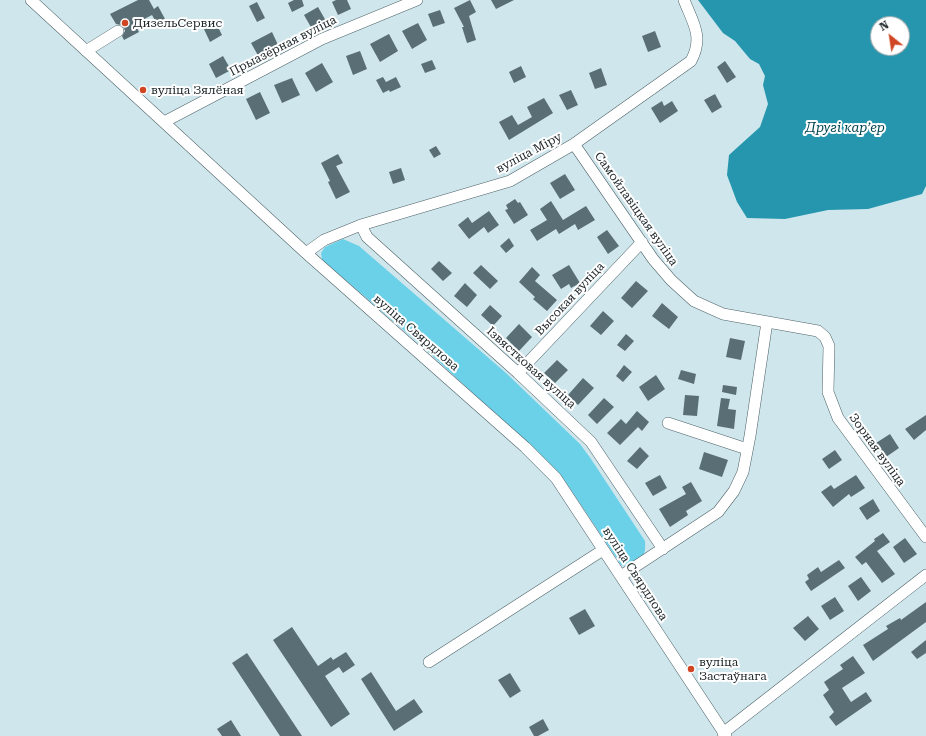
<!DOCTYPE html>
<html>
<head>
<meta charset="utf-8">
<style>
  body { margin:0 }
  #map { position:relative; width:926px; height:736px; overflow:hidden; background:#cee6ec; font-family:"Roboto Serif",serif }
  canvas { display:block }
  .north { position:absolute; left:870px; top:16px; width:40px; height:40px; box-sizing:border-box; background:#fff; border:1px solid #a6a9ab; border-radius:50%; rotate:330deg; font-size:11px; font-weight:700; line-height:16px; text-align:center; color:#20292c }
  .north::after { content:''; display:block; margin:auto; width:14px; height:18px; background:#d04623; clip-path:polygon(50% 0,100% 100%,50% 72%,0 100%) }
</style>
</head>
<body>
<div id="map">
<canvas width="926" height="736"></canvas>
<div class="north">N</div>
</div>
<script>
const ctx = document.querySelector('canvas').getContext('2d');
ctx.lineJoin = 'round';
function paint(path, color) {
  ctx.fillStyle = color;
  ctx.fill(path, 'evenodd');
}
function stroke(path, color, width, dash) {
  ctx.strokeStyle = color;
  ctx.lineWidth = width;
  ctx.lineCap = dash ? 'butt' : 'round';
  ctx.setLineDash(dash || []);
  ctx.stroke(path);
}
function label(font, color, halo, rows, align = 'center') {
  ctx.font = font + ' "Roboto Serif",serif';
  ctx.lineWidth = 4;
  ctx.setLineDash([]);
  ctx.textBaseline = 'middle';
  ctx.strokeStyle = halo;
  ctx.fillStyle = color;
  for (const [text, x, y, turn = 0] of rows) {
    ctx.save();
    ctx.translate(x, y);
    ctx.rotate((+turn || 0) * Math.PI / 180);
    ctx.textAlign = isNaN(turn) ? turn : align;
    if (halo) ctx.strokeText(text, 0, 0);
    ctx.fillText(text, 0, 0);
    ctx.restore();
  }
}
const green = new Path2D(`
  M343,239L359,246L506,373L580,444L591,459L645,541C646,557 643,557 630,566L621,565L565,481L551,466L420,344L322,260L321,253L325,247Z`);
const water = new Path2D(`
  M698,0H926V186L922,194L868,209L828,210L785,219L747,218L737,202L727,175L729,155L760,127L768,104L763,85L765,76L759,64L750,59L735,41L723,33ZM878,24H902V48H878Z`);
const building = new Path2D(`
  M138,0H149L154,9L158,6L165,19L157,24L152,15L135,24L139,32L124,40L122,36L125,31L124,28L121,25L116,24L110,14Z
  M294,0H302L304,6L292,12L288,3Z
  M336,0H347L351,9L338,15L332,2Z
  M470,0L476,12L469,16L476,40L467,43L462,27H464L454,8Z
  M491,0H514L496,9Z
  M257,2L265,18L257,22L249,6Z
  M318,7L326,21L312,29L304,15Z
  M440,10L445,23L433,27L428,14Z
  M215,21L222,35L210,42L203,27Z
  M418,23L427,40L412,49L402,31Z
  M655,31L661,47L648,52L642,36Z
  M272,32L279,47L260,59L251,43Z
  M389,34L398,51L380,62L370,44Z
  M360,51L367,69L353,75L346,56Z
  M223,56L231,70L216,78L209,64Z
  M432,60L436,69L425,73L421,64Z
  M725,61L736,77L727,83L717,67Z
  M322,63L333,82L316,92L305,73Z
  M521,66L526,77L514,83L509,72Z
  M601,68L607,85L595,89L589,73Z
  M383,77L386,82L396,77L401,87L390,92L389,90L383,93L376,80Z
  M292,78L300,95L282,103L274,85Z
  M571,90L578,105L567,110L559,95Z
  M260,92L270,113L256,120L246,99Z
  M715,94L722,107L712,113L704,100Z
  M544,98L553,113L509,140L499,122L512,115L518,125L532,117L527,107Z
  M662,101L664,106L672,101L678,111L660,123L651,108Z
  M436,146L441,154L434,158L429,150Z
  M338,154L343,163L336,166L350,192L336,199L328,182L330,181L321,163Z
  M401,168L405,180L393,184L389,172Z
  M565,174L575,190L560,199L550,183Z
  M515,199L518,203L520,202L528,215L514,224L505,210L508,209L506,205Z
  M551,201L563,220L586,206L595,220L578,230L575,224L559,234L556,229L537,241L530,230L547,220L540,209Z
  M489,211L499,225L488,233L484,227L469,239L458,225L468,217L472,223Z
  M607,230L619,246L608,254L597,237Z
  M509,238L514,246L506,253L500,246Z
  M439,261L452,273L443,281L431,269Z
  M481,265L498,281L490,289L473,273Z
  M569,265L580,283L571,288L569,284L561,289L552,275Z
  M532,267L540,275L535,281L557,300L547,311L533,299L535,297L519,282Z
  M636,281L648,291L632,308L621,298Z
  M465,283L477,295L467,307L454,296Z
  M662,303L678,317L669,329L652,316Z
  M490,305L502,316L493,326L481,315Z
  M603,311L614,321L601,335L590,326Z
  M519,324L532,337L519,351L506,338Z
  M626,334L634,341L625,351L617,345Z
  M730,338L745,341L741,360L726,357Z
  M557,360L568,370L555,383L544,373Z
  M624,365L632,372L623,382L616,376Z
  M681,370L696,374L694,384L678,379Z
  M656,375L665,389L648,401L639,387Z
  M583,378L594,388L578,405L568,395Z
  M723,385L737,387L736,395L722,392Z
  M685,395L699,396L697,416L683,415Z
  M604,398L614,407L597,424L588,415Z
  M721,398L730,399L728,409L736,410L734,429L717,426Z
  M637,411L649,422L642,431L638,427L620,445L607,433L621,419L626,424Z
  M926,415V430L914,440L905,429Z
  M890,434L899,448L886,457L876,443Z
  M640,447L649,456L637,469L627,461Z
  M835,450L842,460L829,469L822,459Z
  M704,452L728,460L722,477L699,469Z
  M660,475L667,488L653,496L645,483Z
  M856,475L865,488L851,497L849,494L833,507L821,492L831,485L834,489Z
  M691,482L702,501L686,511L688,515L670,527L659,509L686,494L682,487Z
  M873,499L880,511L867,520L859,508Z
  M883,533L890,542L877,551L895,574L882,583L866,562L862,565L855,557L875,541L874,539Z
  M905,538L917,554L904,563L893,547Z
  M839,560L845,568L811,591L805,582L809,579L807,575L818,567L821,572Z
  M861,577L871,591L858,601L848,586Z
  M835,597L844,611L830,620L821,606Z
  M926,602V622L873,661L863,645L888,629L886,626L900,618L901,620Z
  M585,609L595,626L579,635L569,618Z
  M808,616L819,629L805,641L793,628Z
  M292,627L318,666L331,657L333,660L346,652L355,665L343,673L339,667L325,676L350,714L331,727L273,640Z
  M926,640V653L917,659L911,652Z
  M247,653L302,736H280L232,663Z
  M853,656L865,673L842,688L851,702L866,692L872,701L836,726L829,717L834,712L823,695L829,690L824,682L843,669L840,665Z
  M371,672L396,711L414,699L423,712L394,731L361,679Z
  M510,673L521,691L510,698L498,680Z
  M543,719L549,730L538,736H534L529,727Z
  M231,720L241,736H222L217,729Z`);
const minor = new Path2D(`
  M31,0L306,253L525,447L556,478L726,736
  M86,51L118,31
  M164,122L322,39L417,0
  M574,144L653,259L671,280L694,301L723,314L818,331L825,337L829,346L828,392L838,418L926,537
  M361,225L367,237L518,373L591,442L663,549
  M306,253L324,240L361,225L510,181L574,144L691,61C704,37 693,23 684,0
  M518,373L642,242
  M668,423L747,449
  M621,576L718,512L734,491L743,472L750,436L767,322
  M429,662L603,550
  M723,733L926,575`);
const markers = [
  [125,23,4,"#d04623"],
  [143,90,4,"#d04623"],
  [691,669,4,"#d04623"]
];
const poiNames = [
  ["ДизельСервис",133,23],
  ["вуліца Зялёная",151,90],
  ["вуліца",699,662],
  ["Застаўнага",699,676]
];
const streetNames = [
  ["Прыазёрная вуліца",283,46,-27],
  ["вуліца Міру",529,153,-28],
  ["Самойлавіцкая вуліца",636,209,55],
  ["Высокая вуліца",570,299,-47],
  ["вуліца Свярдлова",416,333,41],
  ["Ізвястковая вуліца",531,368,42],
  ["Зорная вуліца",877,450,54],
  ["вуліца Свярдлова",635,574,57]
];
const waterNames = [
  ["Другі карʼер",845,128]
];
paint(green, '#6bd1e9');
paint(water, '#2596ad');
paint(building, '#5a6f75');
stroke(minor, '#4e6268', 12);
stroke(minor, '#fff', 11);
for (const [x, y, r, color] of markers) {
  const dot = new Path2D();
  dot.arc(x, y, r, 0, 2 * Math.PI);
  ctx.fillStyle = color;
  ctx.fill(dot);
  stroke(dot, '#fff', 1.5);
}
label('12px', '#20292c', '#fff', poiNames, 'left');
label('12px', '#20292c', '#fff', streetNames);
label('italic 13px', '#014451', '#fff', waterNames);
</script>
</body>
</html>
